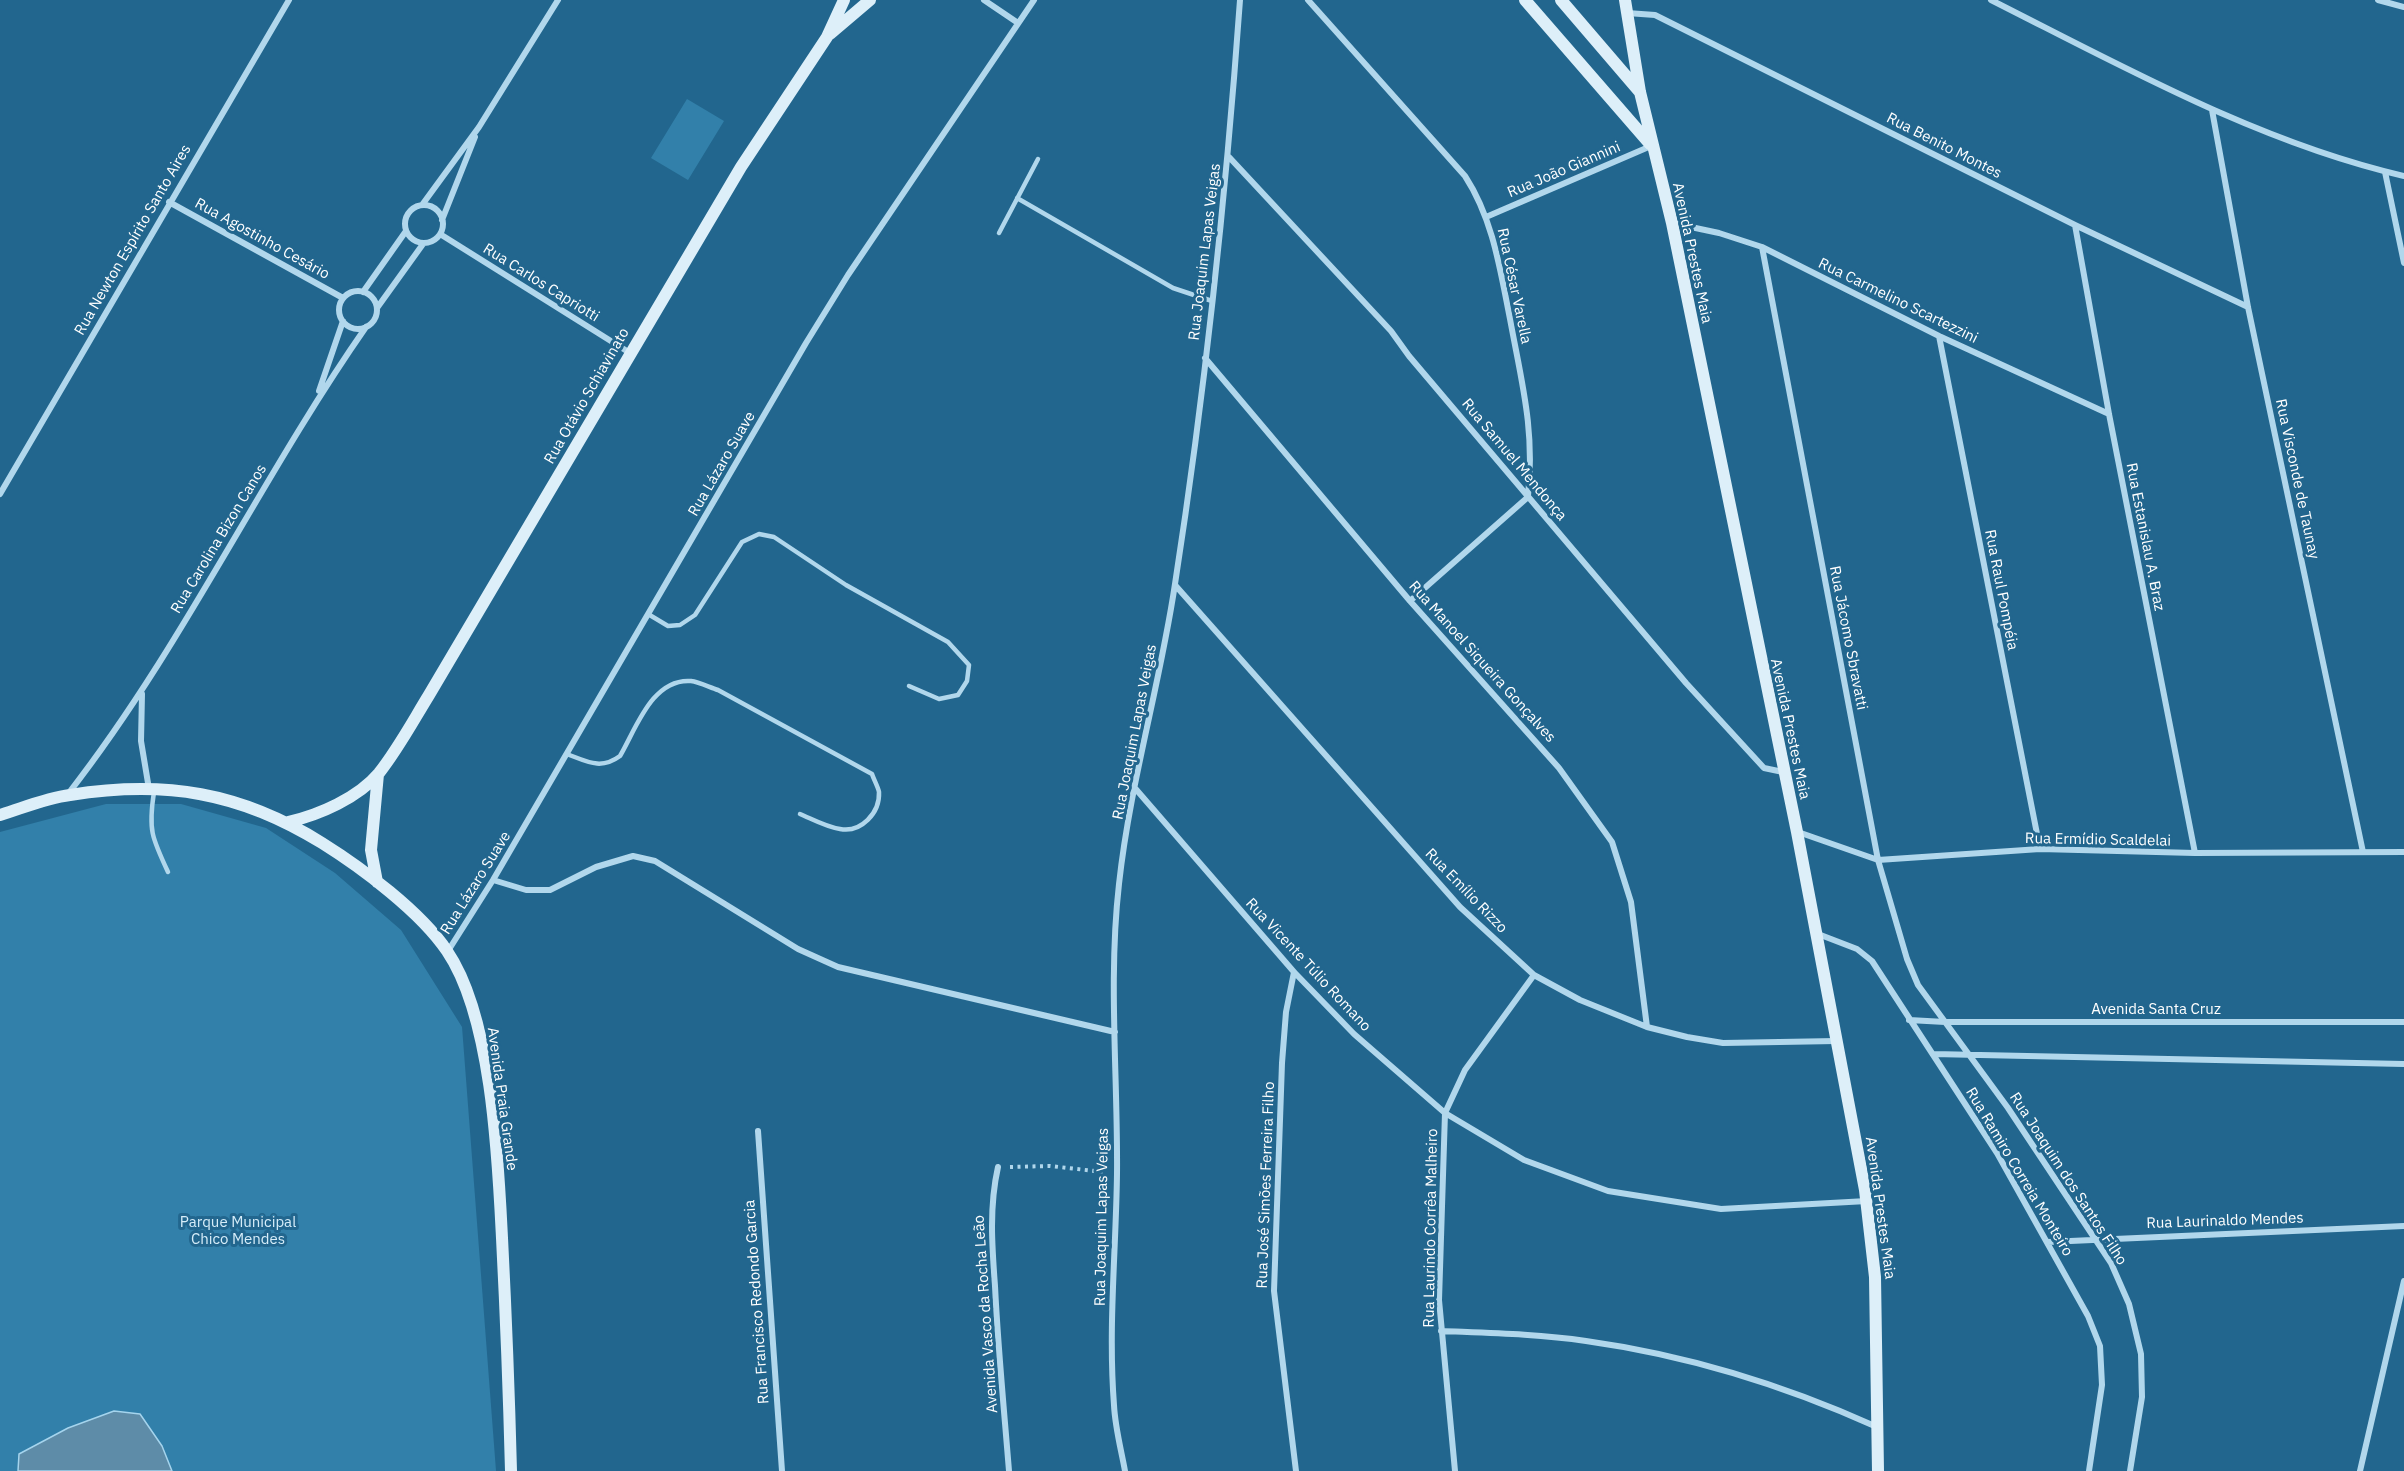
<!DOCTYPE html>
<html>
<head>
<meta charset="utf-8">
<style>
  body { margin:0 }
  canvas { display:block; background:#22668e }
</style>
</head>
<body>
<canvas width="2404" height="1471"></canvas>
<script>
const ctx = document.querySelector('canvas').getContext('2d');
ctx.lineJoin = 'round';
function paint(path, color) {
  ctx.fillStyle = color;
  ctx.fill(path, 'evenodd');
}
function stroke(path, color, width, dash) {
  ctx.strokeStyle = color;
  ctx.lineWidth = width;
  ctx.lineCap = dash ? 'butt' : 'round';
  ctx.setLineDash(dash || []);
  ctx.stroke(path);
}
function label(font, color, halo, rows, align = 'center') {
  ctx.font = font + ' "IBM Plex Sans",sans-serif';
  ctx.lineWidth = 6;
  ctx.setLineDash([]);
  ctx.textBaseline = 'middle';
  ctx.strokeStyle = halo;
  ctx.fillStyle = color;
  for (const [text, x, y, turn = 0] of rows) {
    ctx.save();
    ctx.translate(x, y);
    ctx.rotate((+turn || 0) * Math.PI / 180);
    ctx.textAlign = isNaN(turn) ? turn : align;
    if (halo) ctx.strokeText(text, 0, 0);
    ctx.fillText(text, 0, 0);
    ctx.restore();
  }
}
const green = new Path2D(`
  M687,99L724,121L688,180L651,158Z
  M106,804H181L266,828L335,873L401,930L462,1027L496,1471H0V832Z`);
const water = new Path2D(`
  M114,1411L140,1414L162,1446L172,1471H18L19,1454L68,1428Z`);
const path = new Path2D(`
  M1010,1167L1050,1166L1104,1172`);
const lane = new Path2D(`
  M1017,198L1173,288L1212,301
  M999,233L1038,159
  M648,614L668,626L680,625L695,615L742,542L759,534L774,537L846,585L948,642L969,665L967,681L958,695L939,699L909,686
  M567,754C588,762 601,770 620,756C636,729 652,678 691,681C699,682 709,687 718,690L872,774C874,780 878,787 879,792C880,813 861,833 840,829C826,827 812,819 800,814
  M154,792C148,830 152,838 168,872`);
const street = new Path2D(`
  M984,0L1018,23
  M1308,0L1465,176C1493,219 1500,269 1510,319C1522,384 1535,430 1528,496
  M1991,0C2122,66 2260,143 2404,176
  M2378,0L2404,7
  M1627,13L1655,15L2075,225L2248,307
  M2212,110L2248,307L2363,852
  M1229,157L1391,331L1409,356L1686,683L1764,768L1783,772
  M2385,172L2404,263
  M169,202L343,298
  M405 224a19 19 0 1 1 38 0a19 19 0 1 1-38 0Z
  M422,205L479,127L558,0
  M1486,217L1651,146
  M442,220L475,137
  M1672,223L1719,233L1762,247L1939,336L2109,414
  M2075,225L2109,414L2195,853
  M440,234L630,353
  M1762,247L1878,860L1907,959L1918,985L2008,1108L2111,1263L2129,1304L2141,1354L2142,1397L2130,1471
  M339 310a19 19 0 1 1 38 0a19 19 0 1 1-38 0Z
  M363,292L406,231
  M377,308L423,244
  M1939,336L2040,849
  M1205,358L1410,601L1559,768L1612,842L1631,902L1647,1027
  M319,391L343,321
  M0,494L289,0
  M1175,585L1460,907L1534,975L1580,1000L1647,1027L1687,1037L1723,1043L1836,1041
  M1410,601L1528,497
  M142,694L141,741L149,789
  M1134,787L1294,972L1354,1034L1445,1113L1524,1160L1608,1191L1721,1209L1867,1201
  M68,794C182,648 260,479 366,327
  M1798,832L1878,860L2040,849L2195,853L2404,852
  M493,880L526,890H550L596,867L633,856L655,861L798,949L838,967L1115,1032
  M1818,934L1857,949L1872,961L1997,1153L2088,1316L2100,1346L2102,1385L2089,1471
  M448,951L493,880L806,343L848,275L1034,0
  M1294,972L1286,1012L1282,1063L1274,1291L1296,1471
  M1909,1020L1945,1022H2404
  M1933,1054L2404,1064
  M758,1131L782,1471
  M998,1167C989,1207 992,1246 995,1286C998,1348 1004,1409 1009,1471
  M2048,1242L2404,1226
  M1441,1331C1489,1333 1538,1334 1586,1341C1686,1355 1784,1385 1877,1427
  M1125,1471C1121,1449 1115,1427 1114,1405C1108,1328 1116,1251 1117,1174C1118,1078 1108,980 1119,884C1130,783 1160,685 1175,584C1205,391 1226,195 1240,0
  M1455,1471L1439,1300L1445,1113L1465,1070L1534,975
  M2360,1471L2404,1281`);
const secondary = new Path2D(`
  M1525,0L1650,144
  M1561,0L1639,91
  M1625,0L1640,92L1672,223L1797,832L1865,1190L1875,1277L1878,1471
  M830,34L870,0
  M0,815C23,808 46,798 70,795C165,780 240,792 322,843C362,868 421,912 447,951C492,1017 498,1158 502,1238C506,1316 509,1393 511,1471
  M288,822C319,815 358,798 379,773C398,749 413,721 429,695L741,167L827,37L844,0
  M377,882L371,850L378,774`);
const streetNames = [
  ["Rua Benito Montes",1944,146,27],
  ["Rua João Giannini",1564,170,-23],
  ["Rua Agostinho Cesário",262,239,29],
  ["Rua Newton Espírito Santo Aires",133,240,-60],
  ["Rua Joaquim Lapas Veigas",1205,252,-83],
  ["Avenida Prestes Maia",1692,253,78],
  ["Rua Carlos Capriotti",541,283,32],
  ["Rua César Varella",1514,286,78],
  ["Rua Carmelino Scartezzini",1898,301,26],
  ["Rua Otávio Schiavinato",587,396,-60],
  ["Rua Samuel Mendonça",1514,460,50],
  ["Rua Lázaro Suave",722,464,-60],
  ["Rua Visconde de Taunay",2297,479,78],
  ["Rua Estanislau A. Braz",2145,537,79],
  ["Rua Carolina Bizon Canos",219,539,-59],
  ["Rua Raul Pompéia",2001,590,79],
  ["Rua Jácomo Sbravatti",1848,638,79],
  ["Rua Manoel Siqueira Gonçalves",1482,662,48],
  ["Avenida Prestes Maia",1790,729,78],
  ["Rua Joaquim Lapas Veigas",1135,732,-79],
  ["Rua Ermídio Scaldelai",2098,840,1],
  ["Rua Lázaro Suave",476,883,-58],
  ["Rua Emílio Rizzo",1466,891,46],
  ["Rua Vicente Túlio Romano",1308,965,47],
  ["Avenida Santa Cruz",2156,1010],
  ["Avenida Praia Grande",502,1099,82],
  ["Rua Ramiro Correia Monteiro",2019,1172,59],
  ["Rua Joaquim dos Santos Filho",2068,1179,57],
  ["Rua José Simões Ferreira Filho",1266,1185,-88],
  ["Avenida Prestes Maia",1880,1208,82],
  ["Rua Joaquim Lapas Veigas",1102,1217,-89],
  ["Rua Laurinaldo Mendes",2225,1221,-2],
  ["Rua Laurindo Corrêa Malheiro",1431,1228,-89],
  ["Rua Francisco Redondo Garcia",757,1302,-94],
  ["Avenida Vasco da Rocha Leão",986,1314,-94]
];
const parkNames = [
  ["Parque Municipal",238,1223],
  ["Chico Mendes",238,1240]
];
paint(green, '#3280aa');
paint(water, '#5e8ca8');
stroke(water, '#a5d4ed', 1.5);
stroke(path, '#b1d7ec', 4, [3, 4.5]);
stroke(lane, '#b1d7ec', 4.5);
stroke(street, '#b1d7ec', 6);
stroke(secondary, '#ddeff9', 12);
label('15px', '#fff', '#22668e', streetNames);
label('15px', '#d6edf9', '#22668e', parkNames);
</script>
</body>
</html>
